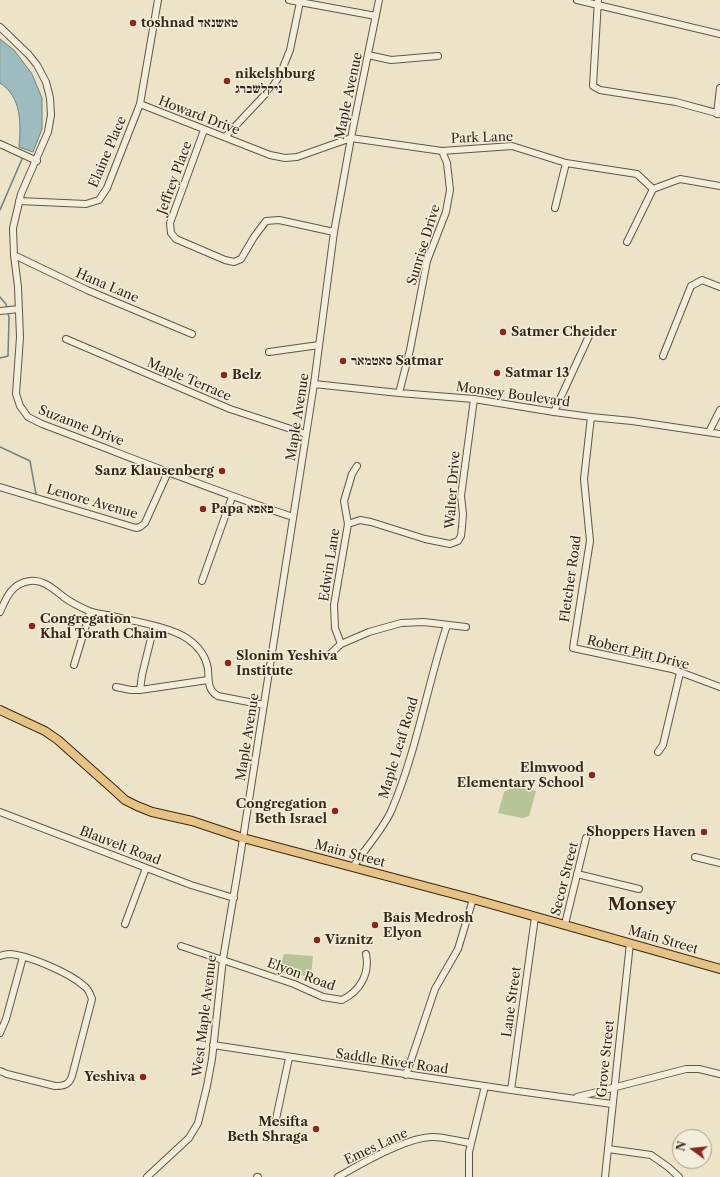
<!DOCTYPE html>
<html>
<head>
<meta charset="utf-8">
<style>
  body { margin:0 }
  #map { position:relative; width:720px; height:1177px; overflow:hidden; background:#ece3c9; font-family:"Libre Caslon Text",serif }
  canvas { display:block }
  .north { position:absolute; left:672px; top:1129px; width:40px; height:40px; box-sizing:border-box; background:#f3eddc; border:1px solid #a89e8d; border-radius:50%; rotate:285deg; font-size:11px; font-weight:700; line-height:16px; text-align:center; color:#382716 }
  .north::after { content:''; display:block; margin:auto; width:14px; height:18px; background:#8f2418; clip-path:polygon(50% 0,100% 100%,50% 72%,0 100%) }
</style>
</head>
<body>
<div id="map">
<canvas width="720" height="1177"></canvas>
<div class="north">N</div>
</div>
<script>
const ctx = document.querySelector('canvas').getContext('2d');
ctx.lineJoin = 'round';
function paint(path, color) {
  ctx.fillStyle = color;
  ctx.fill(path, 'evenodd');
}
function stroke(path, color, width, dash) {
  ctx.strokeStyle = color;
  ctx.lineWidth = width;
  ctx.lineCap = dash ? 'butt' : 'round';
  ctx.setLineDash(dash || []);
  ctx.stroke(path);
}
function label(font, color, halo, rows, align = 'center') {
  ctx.font = font + ' "Libre Caslon Text","Frank Ruhl Libre",serif';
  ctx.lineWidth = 3;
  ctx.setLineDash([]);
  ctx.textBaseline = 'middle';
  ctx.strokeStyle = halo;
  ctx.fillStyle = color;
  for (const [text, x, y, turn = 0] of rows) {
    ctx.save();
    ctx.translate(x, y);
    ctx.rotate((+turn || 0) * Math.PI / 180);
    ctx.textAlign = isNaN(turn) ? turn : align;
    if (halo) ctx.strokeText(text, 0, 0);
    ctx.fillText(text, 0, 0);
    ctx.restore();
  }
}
const green = new Path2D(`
  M518,785L536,791L529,816L522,818L498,813L504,792Z
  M284,954L313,956L311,977L279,972Z`);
const water = new Path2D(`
  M0,39L14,50L32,74L42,98V129L33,152L19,147C21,124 22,97 0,83Z`);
const stream = new Path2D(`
  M0,210L22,159
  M0,297L6,304L7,309
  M0,358L8,356L9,318L8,313
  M0,447L30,461L36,494`);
const minor = new Path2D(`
  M158,0L140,104L270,155L285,158L297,157L351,138L442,151L512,146L566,163L637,174L653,189
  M289,0L376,16
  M577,0L720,34
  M598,0L593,86L600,90L676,102L720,114
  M0,27L29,55L37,65L46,82L50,98L51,115L48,132L21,194L13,228L14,255L18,287L20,337L16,394L20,406L28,417L42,424C125,455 208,489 293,517
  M368,55L391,60L438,56
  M717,114L720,88
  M204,130L170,223L171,233L176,239L225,260L234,262L241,259L254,237L266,221L279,220L334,232
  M225,137L273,86L280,75L290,50L300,2
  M0,144L37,161
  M19,201L86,204L99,200L107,188L140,104
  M555,208L566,163
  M627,242L653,189L680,179L720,186
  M14,255L87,290L192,334
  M0,311L19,309
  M66,339L230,409L306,434
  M269,352L319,345
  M663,356L691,286L702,280L720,287
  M314,384L399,393L474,399L554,412L591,417L632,421L720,434
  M399,393L410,350L427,261L446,212L450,190L447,163L442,151
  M554,412L589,336
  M591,417L584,479L590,541L573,648L672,669L720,687
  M709,432L720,410
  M0,487L136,528L140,527L145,523L168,472
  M348,524L360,520L371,522L425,539L450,544L458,541L461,536L462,527L463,514L461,496L474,399
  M202,581L232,497
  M0,612C6,598 12,583 30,581C44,579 54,590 65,598C72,603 80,607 89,611C94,613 101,614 107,615C128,620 172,627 188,639C198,646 206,657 208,669C209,680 207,690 218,696L264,705
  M341,644L335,628L334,605L348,524L344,501L352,474L357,466
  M329,655L341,644L369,632L401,623L424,622L466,627
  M74,665L90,612
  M116,687L131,690H140L208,680
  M140,690L142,675L154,626
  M658,752L663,745L680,673
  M0,812L191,885L234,898
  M695,857L720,863
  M353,867C364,850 385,827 392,809C417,750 427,686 447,625
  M577,874L639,889
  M125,924L146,868
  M565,924L586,838
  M181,946L294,984L323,997L342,1000C360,991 370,974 366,954
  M0,956C3,955 6,954 9,954C28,955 70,973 84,986C89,989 90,994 92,999L72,1076C69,1085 64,1086 55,1086L7,1074L0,1071
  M0,1033L6,1019L23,957
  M213,1045L511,1090L612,1104
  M406,1075L435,989L458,949L473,899
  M511,1090L535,917
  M577,1097L686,1069H699L720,1074
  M276,1119L289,1058
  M608,1149L651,1155L668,1167L679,1177
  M147,1177L189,1138L198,1123L207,1086L212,1059L223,959L239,864L314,384L334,232L351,138L379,0
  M257,1177H258
  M338,1177C360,1164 406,1138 431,1137C442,1136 460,1142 471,1143
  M469,1177V1152L485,1086
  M605,1177L630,943`);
const major = new Path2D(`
  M0,710L45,731L58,740L113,789L125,800L137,806L152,812L192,821L243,838L473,899L720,969`);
const markers = [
  [133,23,4,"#8f2418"],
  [227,81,4,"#8f2418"],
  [503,332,4,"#8f2418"],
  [343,361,4,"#8f2418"],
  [497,373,4,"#8f2418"],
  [224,375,4,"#8f2418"],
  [222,471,4,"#8f2418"],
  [203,509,4,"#8f2418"],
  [32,626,4,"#8f2418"],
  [228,663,4,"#8f2418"],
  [592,775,4,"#8f2418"],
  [335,811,4,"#8f2418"],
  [704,832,4,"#8f2418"],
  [375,925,4,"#8f2418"],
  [317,940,4,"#8f2418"],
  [143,1077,4,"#8f2418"],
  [316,1129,4,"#8f2418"]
];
const poiNames = [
  ["toshnad טאשנאד",141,23],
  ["nikelshburg",235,74],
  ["ניקלשברג",235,89],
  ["Satmer Cheider",511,332],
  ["סאטמאר Satmar",351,361],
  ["Satmar 13",505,373],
  ["Belz",232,375],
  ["Sanz Klausenberg",214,471,"right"],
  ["Papa פאפא",211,509],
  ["Congregation",40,619],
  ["Khal Torath Chaim",40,634],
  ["Slonim Yeshiva",236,656],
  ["Institute",236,671],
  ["Elmwood",584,768,"right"],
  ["Elementary School",584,783,"right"],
  ["Congregation",327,804,"right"],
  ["Beth Israel",327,819,"right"],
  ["Shoppers Haven",696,832,"right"],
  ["Bais Medrosh",383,918],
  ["Elyon",383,933],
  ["Viznitz",325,940],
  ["Yeshiva",135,1077,"right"],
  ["Mesifta",308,1122,"right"],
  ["Beth Shraga",308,1137,"right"]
];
const streetNames = [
  ["Maple Avenue",349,96,-78],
  ["Howard Drive",199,116,21],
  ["Park Lane",482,138,-2],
  ["Elaine Place",108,152,-67],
  ["Jeffrey Place",175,178,-70],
  ["Sunrise Drive",424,245,-73],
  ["Hana Lane",107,286,23],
  ["Maple Terrace",189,380,23],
  ["Monsey Boulevard",513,395,8],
  ["Maple Avenue",298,417,-81],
  ["Suzanne Drive",81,426,21],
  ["Walter Drive",453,490,-86],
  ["Lenore Avenue",92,502,16],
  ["Edwin Lane",330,565,-81],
  ["Fletcher Road",571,579,-82],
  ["Robert Pitt Drive",638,653,14],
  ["Maple Avenue",248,737,-81],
  ["Maple Leaf Road",399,748,-73],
  ["Blauvelt Road",120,846,21],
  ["Main Street",350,854,15],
  ["Secor Street",565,879,-76],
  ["Main Street",663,940,16],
  ["Elyon Road",301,975,20],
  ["Lane Street",512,1002,-82],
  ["West Maple Avenue",205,1016,-83],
  ["Grove Street",606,1059,-84],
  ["Saddle River Road",392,1062,8],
  ["Emes Lane",376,1147,-25]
];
const districtNames = [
  ["Monsey",642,905]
];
paint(green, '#b7c497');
paint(water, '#9cbcbf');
stroke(water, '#74807b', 1);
stroke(stream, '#74807b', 1.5);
stroke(minor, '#655643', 8);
stroke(major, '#382716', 10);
stroke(minor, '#f3eddc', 6);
stroke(major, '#e6c284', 8);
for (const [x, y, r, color] of markers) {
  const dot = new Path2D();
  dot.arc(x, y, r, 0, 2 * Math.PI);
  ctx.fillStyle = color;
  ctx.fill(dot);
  stroke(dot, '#f3eddc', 1.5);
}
label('bold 13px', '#382716', '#f3eddc', poiNames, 'left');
label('13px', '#382716', '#f3eddc', streetNames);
label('bold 17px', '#382716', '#f3eddc', districtNames);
</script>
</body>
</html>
